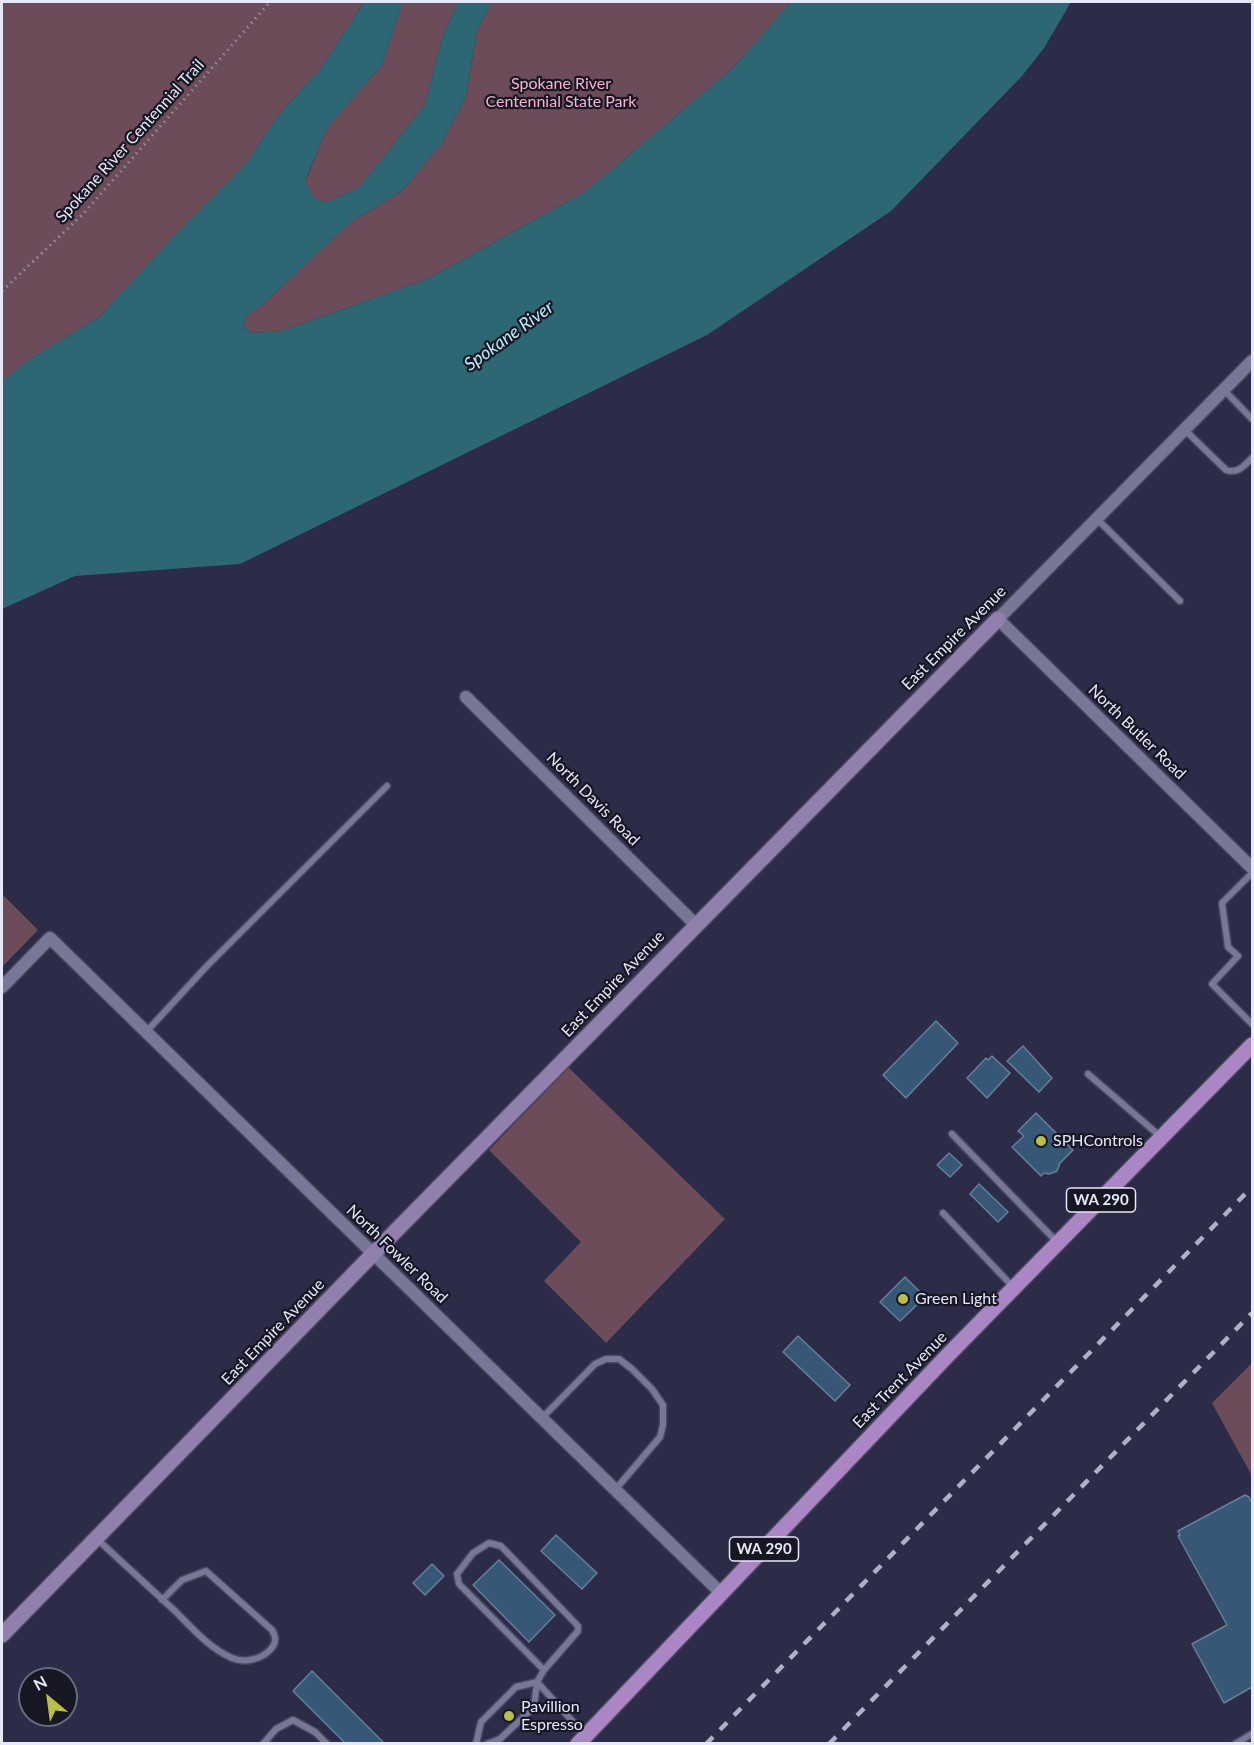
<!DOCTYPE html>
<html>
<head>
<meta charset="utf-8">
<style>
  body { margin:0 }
  #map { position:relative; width:1254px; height:1745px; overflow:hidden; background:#2c2c48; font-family:Lato,sans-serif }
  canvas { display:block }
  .frame { position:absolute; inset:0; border:3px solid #e6e7f9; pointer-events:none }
  .north { position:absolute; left:18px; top:1667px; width:60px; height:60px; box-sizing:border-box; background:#161723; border:2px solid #696a79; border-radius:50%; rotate:331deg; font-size:16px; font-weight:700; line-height:24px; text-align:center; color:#e6e7f9 }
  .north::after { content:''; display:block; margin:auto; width:21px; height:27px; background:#bbc044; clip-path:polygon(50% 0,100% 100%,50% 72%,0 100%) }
</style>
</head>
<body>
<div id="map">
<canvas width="1254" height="1745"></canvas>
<div class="frame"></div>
<div class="north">N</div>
</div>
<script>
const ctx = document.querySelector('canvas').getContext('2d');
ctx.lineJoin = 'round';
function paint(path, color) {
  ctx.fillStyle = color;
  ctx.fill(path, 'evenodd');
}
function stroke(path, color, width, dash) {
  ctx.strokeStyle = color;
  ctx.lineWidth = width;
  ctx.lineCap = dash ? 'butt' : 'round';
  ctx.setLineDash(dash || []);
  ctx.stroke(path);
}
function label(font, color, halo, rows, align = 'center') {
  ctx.font = font + ' Lato,sans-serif';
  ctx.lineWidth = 4.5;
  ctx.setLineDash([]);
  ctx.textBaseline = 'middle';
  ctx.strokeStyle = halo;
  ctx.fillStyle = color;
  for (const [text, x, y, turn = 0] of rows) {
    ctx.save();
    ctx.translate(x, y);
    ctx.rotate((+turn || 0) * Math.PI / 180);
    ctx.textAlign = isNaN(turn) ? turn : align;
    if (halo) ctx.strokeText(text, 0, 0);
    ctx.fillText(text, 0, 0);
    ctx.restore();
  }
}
const green = new Path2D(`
  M2,2H364L321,68L278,116L245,165L181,229L99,317L27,361L2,382Z
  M403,2H458L442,38L425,105L359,188L325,203L314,198L305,182L327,128L382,65Z
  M492,2H791L732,69L585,192L428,279L282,331L253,333L244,328L246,316L260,307L351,222L402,191L442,143L466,96L477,30Z
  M2,894L38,930L2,967Z
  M568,1067L725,1219L606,1343L544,1281L581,1242L489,1150Z
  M1252,1363V1476L1212,1403Z`);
const water = new Path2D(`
  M364,2H403L382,65L327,128L305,181L314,198L325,203L359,188L425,105L442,38L458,2H492L477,30L466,96L442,143L402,191L351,222L260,307L246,316L244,328L253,333L282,331L428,279L585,192L732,69L791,2H1071L1044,48L1022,76L891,211L707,335L240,564L75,576L2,609V382L27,361L99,317L181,229L245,165L278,116L321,68Z`);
const building = new Path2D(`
  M936,1021L958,1043L906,1098L883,1075Z
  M1023,1046L1052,1078L1039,1092L1007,1061Z
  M992,1056L1010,1073L987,1098L967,1078L986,1058L988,1060Z
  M1036,1113L1073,1150L1060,1163L1057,1171L1049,1174L1044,1173L1041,1176L1012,1147L1024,1136L1018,1131Z
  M949,1153L962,1165L950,1177L937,1165Z
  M979,1184L1008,1212L998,1222L970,1194Z
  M905,1277L925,1297L900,1321L880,1302Z
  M798,1336L850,1385L835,1401L783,1352Z
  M1245,1495L1249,1497L1252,1503V1687L1224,1703L1192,1644L1227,1625L1178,1536L1180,1535L1178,1531Z
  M556,1535L597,1573L582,1589L541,1551Z
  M499,1560L555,1615L529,1642L473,1585Z
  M432,1564L444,1576L425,1595L413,1583Z
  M312,1671L384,1743H345L293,1691Z`);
const path = new Path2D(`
  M2,291L83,214L270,2`);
const lane = new Path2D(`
  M1224,390L1252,419
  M1185,430L1226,470C1238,474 1244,466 1252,458
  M1097,519L1180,601
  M1252,873L1222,903L1228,947L1238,956L1212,984L1252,1024
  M146,1032L206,967L387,786
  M1088,1074L1161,1137
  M952,1134L1058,1243
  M943,1213L1014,1288
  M542,1418L595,1364L606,1359H619L632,1369L652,1389L663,1405V1425L660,1437L615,1490
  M97,1539C123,1563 149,1587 175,1611C192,1628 209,1648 232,1658C244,1663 260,1660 270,1650C276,1644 277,1638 272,1630L206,1571L182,1580L162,1600
  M544,1670L459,1584L457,1574L473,1553L489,1543L501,1546L578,1626V1631L544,1670L537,1682L585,1735
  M263,1744L276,1729L293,1720L315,1732L327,1744
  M476,1744L481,1722L516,1687L537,1682L534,1707L500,1739L487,1744
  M1235,1744L1252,1734`);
const street = new Path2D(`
  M1252,361L998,619L1252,868
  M466,697L696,925
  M2,987L50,938L722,1594`);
const secondary = new Path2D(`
  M2,1635L373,1254L998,619`);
const primary = new Path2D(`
  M578,1744L949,1354L1252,1045`);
const rail = new Path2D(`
  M706,1744L1252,1187
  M829,1744L1252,1313`);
const markers = [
  [1041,1141,6,"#bbc044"],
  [903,1299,6,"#bbc044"],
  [509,1716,6,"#bbc044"]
];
const shields = [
  [1101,1200,69],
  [764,1549,69]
];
const shieldNames = [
  ["WA 290",1101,1200],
  ["WA 290",764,1549]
];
const parkNames = [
  ["Spokane River",561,84],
  ["Centennial State Park",561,102]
];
const streetNames = [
  ["Spokane River Centennial Trail",130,141,-48],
  ["East Empire Avenue",954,638,-45],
  ["North Butler Road",1137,732,44],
  ["North Davis Road",593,799,45],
  ["East Empire Avenue",613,984,-46],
  ["North Fowler Road",397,1254,44],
  ["East Empire Avenue",273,1332,-46],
  ["East Trent Avenue",900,1380,-46]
];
const poiNames = [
  ["SPHControls",1053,1141],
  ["Green Light",915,1299],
  ["Pavillion",521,1707],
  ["Espresso",521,1725]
];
const waterNames = [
  ["Spokane River",509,336,-36]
];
paint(green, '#6d4c5a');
paint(water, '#2d6774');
paint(building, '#375776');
stroke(building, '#668099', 1.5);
stroke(lane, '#47475e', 9);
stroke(street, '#47475e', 15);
stroke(secondary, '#47475e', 18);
stroke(primary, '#47475e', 18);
stroke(path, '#9091a7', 3, [1.5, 4.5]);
stroke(lane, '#777898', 6);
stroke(street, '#777898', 12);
stroke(secondary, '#917fae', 15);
stroke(primary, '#ab86c4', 15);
stroke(rail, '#afb0c5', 4.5, [10, 10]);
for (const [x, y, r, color] of markers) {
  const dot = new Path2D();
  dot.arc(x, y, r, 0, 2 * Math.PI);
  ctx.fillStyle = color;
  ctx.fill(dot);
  stroke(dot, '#161723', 2);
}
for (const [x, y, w] of shields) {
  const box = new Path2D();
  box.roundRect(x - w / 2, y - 12, w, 24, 4.5);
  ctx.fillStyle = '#161723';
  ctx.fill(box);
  stroke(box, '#e6e7f9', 1.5);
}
label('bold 15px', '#e6e7f9', null, shieldNames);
label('16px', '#fab1d1', '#161723', parkNames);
label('16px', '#e6e7f9', '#161723', streetNames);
label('16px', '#e6e7f9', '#161723', poiNames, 'left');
label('italic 18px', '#b8ecf8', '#161723', waterNames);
</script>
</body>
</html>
